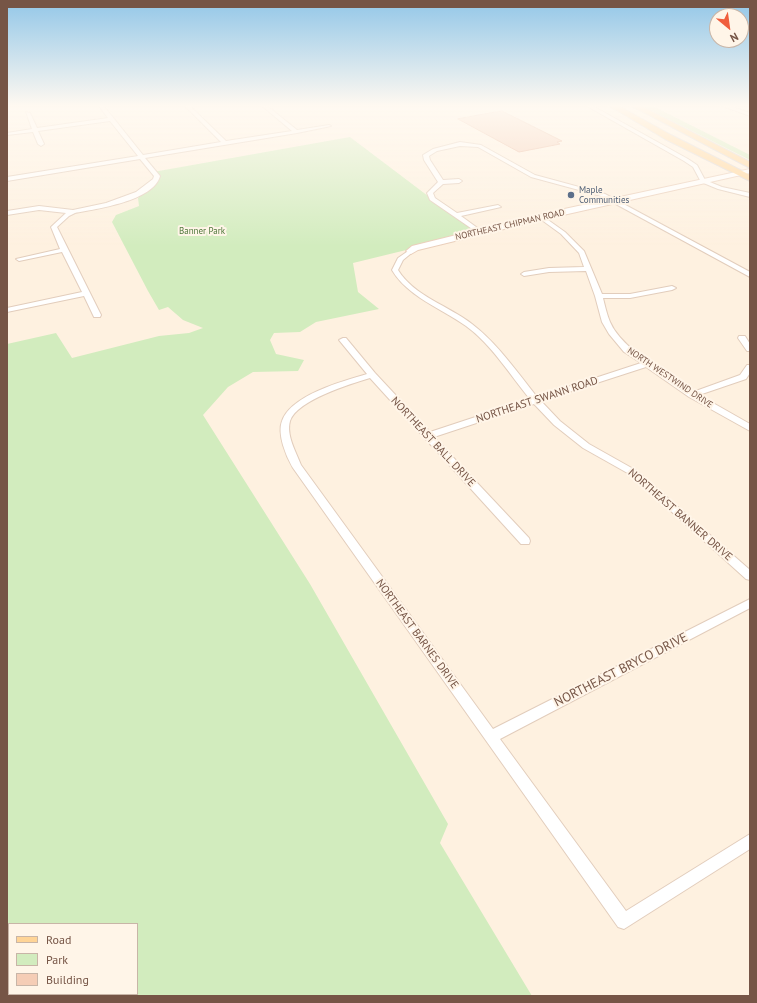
<!DOCTYPE html>
<html>
<head>
<meta charset="utf-8">
<style>
  body { margin:0 }
  #map { position:relative; width:757px; height:1003px; overflow:hidden; background:#fef1e0; font-family:"PT Sans",sans-serif }
  canvas { display:block }
  .frame { position:absolute; inset:0; border:8px solid #765546; pointer-events:none }
  .legend { position:absolute; left:8px; top:923px; width:130px; height:72px; box-sizing:border-box; background:#fff5e8; border:1px solid #c8b5a7; margin:0; padding:5px 7px; list-style:none; font-size:12px; color:#765546 }
  .legend li { display:flex; align-items:center; gap:8px; height:20px }
  .legend b { width:20px; border:1px solid #c8b5a7 }
  .north { position:absolute; left:709px; top:8px; width:40px; height:40px; box-sizing:border-box; background:#fff5e8; border:1px solid #c8b5a7; border-radius:50%; rotate:151deg; font-size:11px; font-weight:700; line-height:16px; text-align:center; color:#765546 }
  .north::after { content:''; display:block; margin:auto; width:14px; height:18px; background:#f05e3d; clip-path:polygon(50% 0,100% 100%,50% 72%,0 100%) }
</style>
</head>
<body>
<div id="map">
<canvas width="757" height="1003"></canvas>
<div class="frame"></div>
<ul class="legend">
<li><b style="height:5px;background:#ffd496"></b>Road</li>
<li><b style="height:11px;background:#d2ecbe"></b>Park</li>
<li><b style="height:11px;background:#f5cdb6"></b>Building</li>
</ul>
<div class="north">N</div>
</div>
<script>
const ctx = document.querySelector('canvas').getContext('2d');
ctx.lineJoin = 'round';
function paint(path, color) {
  ctx.fillStyle = color;
  ctx.fill(path, 'evenodd');
}
function stroke(path, color, width, dash) {
  ctx.strokeStyle = color;
  ctx.lineWidth = width;
  ctx.lineCap = dash ? 'butt' : 'round';
  ctx.setLineDash(dash || []);
  ctx.stroke(path);
}
function label(font, color, halo, rows, align = 'center') {
  ctx.font = font + ' "PT Sans",sans-serif';
  ctx.lineWidth = 4;
  ctx.setLineDash([]);
  ctx.textBaseline = 'middle';
  ctx.strokeStyle = halo;
  ctx.fillStyle = color;
  for (const [text, x, y, turn = 0] of rows) {
    ctx.save();
    ctx.translate(x, y);
    ctx.rotate((+turn || 0) * Math.PI / 180);
    ctx.textAlign = isNaN(turn) ? turn : align;
    if (halo) ctx.strokeText(text, 0, 0);
    ctx.fillText(text, 0, 0);
    ctx.restore();
  }
}
const green = new Path2D(`
  M640,105H651L750,155V160Z
  M350,137L432,199L480,232L353,263L358,292L379,309L316,322L300,332L274,333L270,340L276,354L304,360L298,371L253,372L228,387L203,415L310,584L448,824L440,843L532,996H7V344L56,333L72,358L159,336L189,333L203,328L183,320L168,307L159,310L148,291L112,222L116,215L139,206L138,198L156,180L153,172ZM9,924H137V994H9Z`);
const building = new Path2D(`
  M502,111L562,141L557,142L560,144L519,152L458,119Z`);
const street = new Path2D(`
  M98,105H103L143,155L221,142L184,105H189L226,141L292,131L261,105H266L297,130L329,125L331,126L297,133L145,158L160,176C154,201 96,209 75,213L69,216L57,227L101,315L100,317H94L84,296L7,312V308L82,292L62,252L19,261L16,259L60,249L51,227L66,213L39,210L7,215V211L39,206L73,210L106,203L136,192L153,179L154,176L140,159L7,181V177L138,156L110,121L38,131L44,144L41,146L38,144L33,132L7,135V133L32,129L26,112L30,113L37,128L108,118Z
  M585,105H591L688,159L697,165L705,180L722,187L750,193V197L718,189L701,182L693,167L684,161Z
  M720,105H727L750,113V116Z
  M460,142L481,145L535,175L605,194L750,272V277L601,196L531,177L478,147L460,146L437,151L429,156L430,160L443,180L459,179L462,181L459,183L443,184L433,193L435,198L457,213L498,205L501,207L461,216L483,232L478,233L430,200L427,193L438,182L424,160L423,155L433,149Z
  M541,215L565,232L584,251L602,294H630L672,286L676,288L672,290L630,298H603C605,306 607,315 610,322C622,350 668,374 693,392L740,375L747,365H750V373L746,379L699,395L750,424V431L689,397L646,367L541,401L560,421L589,444L637,471L750,570V580L746,579L631,475L583,448L554,425L534,404L434,437L529,538L530,541L529,544H521L370,378C350,384 297,400 290,421C286,435 296,452 301,465L493,729L750,599V608L500,739L626,911L750,834V849L624,929L618,927L293,468C286,456 277,434 282,421C291,395 343,381 367,374L339,340L343,338H346L375,373L430,432L530,399C510,375 492,345 466,326C441,308 408,297 392,270L398,258L411,249L414,251L403,260L398,270C414,296 449,306 472,324C498,344 517,372 537,397L641,363L624,352L609,334L602,322L595,296L586,271L549,272L524,276L521,274L524,272L549,268L584,267L579,253L561,234L539,218L538,217Z
  M739,336H745L750,344V351H747L738,338Z`);
const secondary = new Path2D(`
  M750,169V173L541,220L418,250L411,254L406,251L412,246L541,214Z`);
const primary = new Path2D(`
  M608,105H617L671,135L750,175V181L665,139Z
  M630,105H639L750,162V168Z`);
const markers = [
  [571,195,4,"#5c6f8a"]
];
const farServicenames = [
  ["Maple",579,190],
  ["Communities",579,200]
];
const farStreetnames = [
  ["NORTHEAST CHIPMAN ROAD",510,225,-13],
  ["NORTH WESTWIND DRIVE",670,378,34]
];
const farParknames = [
  ["Banner Park",202,231]
];
const streetNames = [
  ["NORTHEAST SWANN ROAD",537,400,-18],
  ["NORTHEAST BALL DRIVE",433,442,47],
  ["NORTHEAST BANNER DRIVE",680,515,41],
  ["NORTHEAST BARNES DRIVE",417,634,54]
];
const nearStreetnames = [
  ["NORTHEAST BRYCO DRIVE",621,670,-27]
];
paint(green, '#d2ecbe');
paint(building, '#f5cdb6');
stroke(building, '#e8b296', 1);
stroke(street, '#e2cdbc', 2);
stroke(secondary, '#eacfbb', 2);
stroke(primary, '#ded6d3', 2);
paint(street, '#fff');
paint(secondary, '#fff');
paint(primary, '#ffd496');
const sky = ctx.createLinearGradient(0, 0, 0, 246);
sky.addColorStop(0, '#93c7e8');
sky.addColorStop(0.43, '#fff9f1');
sky.addColorStop(1, '#fff9f100');
ctx.fillStyle = sky;
ctx.fillRect(0, 0, 757, 246);
for (const [x, y, r, color] of markers) {
  const dot = new Path2D();
  dot.arc(x, y, r, 0, 2 * Math.PI);
  ctx.fillStyle = color;
  ctx.fill(dot);
  stroke(dot, '#fff5e8', 1.5);
}
label('9px', '#4e5e75', '#fff5e8', farServicenames, 'left');
label('9px', '#765546', '#fff5e8', farStreetnames);
label('9px', '#4f773b', '#fff5e8', farParknames);
label('11px', '#765546', '#fff5e8', streetNames);
label('13px', '#765546', '#fff5e8', nearStreetnames);
</script>
</body>
</html>
